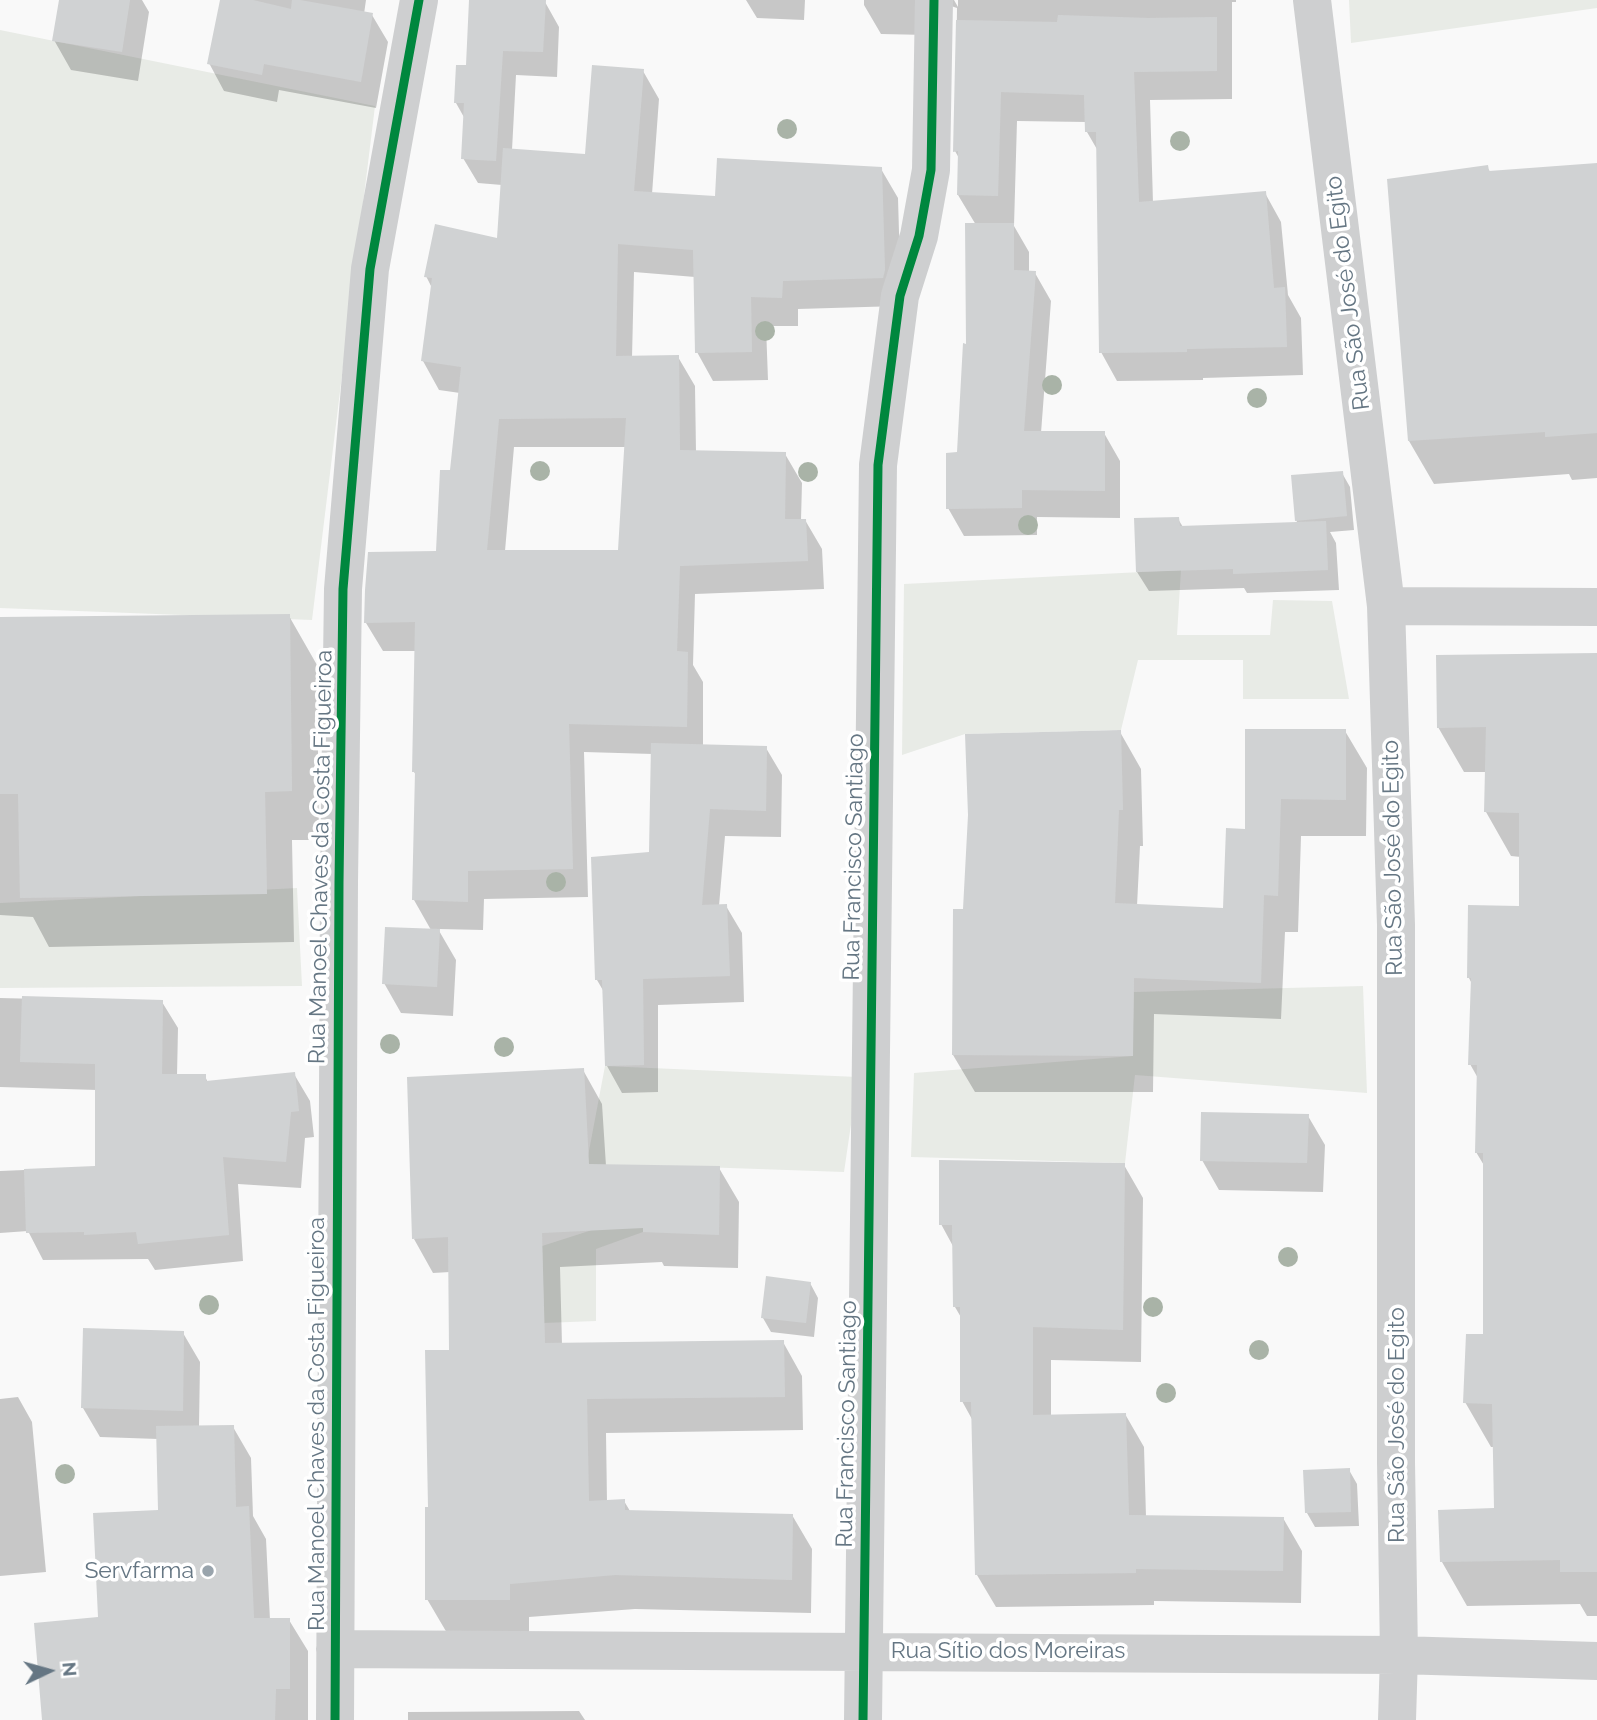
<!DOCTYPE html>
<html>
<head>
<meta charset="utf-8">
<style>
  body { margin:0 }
  #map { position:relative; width:1597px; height:1720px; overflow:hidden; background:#f9f9f9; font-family:Raleway,sans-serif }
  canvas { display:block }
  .north { position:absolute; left:14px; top:1636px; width:70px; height:70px; -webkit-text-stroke:5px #fff; paint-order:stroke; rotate:85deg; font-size:19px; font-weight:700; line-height:28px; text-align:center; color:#657683 }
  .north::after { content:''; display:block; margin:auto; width:24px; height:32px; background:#657683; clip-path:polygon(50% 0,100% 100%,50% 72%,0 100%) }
</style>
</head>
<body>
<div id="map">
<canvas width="1597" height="1720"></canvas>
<div class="north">N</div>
</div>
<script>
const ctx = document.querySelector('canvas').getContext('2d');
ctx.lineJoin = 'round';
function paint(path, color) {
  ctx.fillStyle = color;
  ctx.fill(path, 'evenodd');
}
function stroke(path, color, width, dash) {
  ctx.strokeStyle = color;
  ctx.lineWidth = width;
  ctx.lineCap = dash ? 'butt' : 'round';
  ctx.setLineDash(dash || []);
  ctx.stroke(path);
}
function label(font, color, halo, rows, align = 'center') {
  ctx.font = font + ' Raleway,sans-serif';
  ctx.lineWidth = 7;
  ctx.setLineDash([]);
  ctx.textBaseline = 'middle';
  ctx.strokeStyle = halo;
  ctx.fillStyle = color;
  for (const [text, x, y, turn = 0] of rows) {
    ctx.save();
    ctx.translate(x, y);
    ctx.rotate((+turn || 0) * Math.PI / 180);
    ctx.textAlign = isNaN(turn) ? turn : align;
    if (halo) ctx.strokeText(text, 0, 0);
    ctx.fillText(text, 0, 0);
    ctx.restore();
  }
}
const green = new Path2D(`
  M1349,0H1597V8L1351,43Z
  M0,30L375,106L312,620L0,608Z
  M1181,570L1177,635H1270L1273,600L1332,601L1349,699H1243V660H1138L1121,730L965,734L902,755L904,584Z
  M297,888L302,986L0,988V903Z
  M1363,986L1367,1093L1135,1075L1125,1163L911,1157L914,1073L1132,1056L1134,992Z
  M605,1066L858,1077L844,1172L644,1165L643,1232L596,1249V1321L544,1323L542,1246L592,1230L588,1156Z`);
const shadow = new Path2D(`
  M60,0H142L149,12L138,81L71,70L54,40Z
  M222,0H366L364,14L372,15L388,42L376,108L279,90L277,102L224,91L209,63Z
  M471,0L545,2L559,27L557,77L516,75L512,150L586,156L643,71L659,99L652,194L716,198L881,169L898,198L901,300L899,306L798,309V326H766L768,380L713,381L697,352L695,277L634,272L632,358L678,357L695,386L696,452L785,454L802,483L801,520H805L822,549L824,589L695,594L693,665L703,682V746L766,748L782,775L781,837L725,836L719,906H726L742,933L744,1002L658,1005V1092L622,1093L607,1066L604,992L597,980L651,854L653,754L584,752L588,897L484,899L483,930L438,929L456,960L453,1016L401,1013L384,983L431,930L414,900L417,777L414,772L416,651H383L366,623L437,553L452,472L460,393L439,390L423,361L432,288L426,276L498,240L502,185L478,183L463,158L465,119L456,103L468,67ZM514,447H626L620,551H505Z
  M746,0H805L804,20L757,18Z
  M864,0H954L958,7V0H1236V2H1232V99L1150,100L1153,203L1265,193L1281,222L1288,295L1301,318L1303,375L1203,378V380L1117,381L1101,352L1098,151L1087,132L1086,122L1017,121L1014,226L1029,252V273H1035L1051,301L1041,433H1104L1120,461V518L1037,517V535L964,536L948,508L959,454L976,225L958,195L960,160L955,151L957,8L951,6L928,35L881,34L864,5Z
  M1597,164V478L1572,480L1569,474L1434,484L1409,441L1487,167L1491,173Z
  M1342,473L1350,487L1354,530L1330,532L1336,543L1339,590L1247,593L1244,588L1149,591L1137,572L1178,519L1183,527L1298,524L1296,520Z
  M289,616L317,665L319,840H292L294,942L49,947L33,917L0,915V618Z
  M1597,655V1616H1587L1580,1604L1467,1606L1442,1562L1496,1510L1495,1447H1491L1465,1402L1485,1336V1167L1476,1152L1479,1080L1470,1064L1472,984L1469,978L1521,908V857L1511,856L1486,812L1487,772H1464L1438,727Z
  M1345,731L1367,768L1366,836H1301L1298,932H1285L1281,1019L1154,1014L1153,1092H975L953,1055L965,911L1120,732L1141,769L1143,846H1140L1137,906L1225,910L1247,830Z
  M0,998L162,1002L178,1028L177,1076H205L208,1083L294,1074L310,1101L314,1137L305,1138L301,1188L238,1184L243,1261L155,1270L148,1259L43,1260L28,1231L0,1233V1171L96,1167L97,1090L0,1087Z
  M583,1070L602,1104L606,1166L719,1168L739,1202L738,1268L664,1266L662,1262L560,1267L562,1345L783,1342L802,1376L803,1430L606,1433L607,1502L624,1501L630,1511L792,1515L812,1549L811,1613L635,1609L529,1617V1634L447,1633L427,1599L430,1509L451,1352L450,1272L433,1273L414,1239Z
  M1308,1116L1325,1145L1323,1192L1219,1190L1202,1160Z
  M1124,1165L1143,1198L1141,1362L1051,1360V1417L1125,1414L1144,1447L1146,1517L1283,1518L1302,1551L1301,1603L1154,1601V1605L996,1607L977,1575L973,1421L962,1401V1319L955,1307L954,1248L941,1224Z
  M810,1283L818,1298L814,1337L771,1332L763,1318Z
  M183,1333L200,1362L199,1427H233L251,1458L253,1516L266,1539L270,1620H289L308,1651V1720H63L100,1619L159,1512L158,1439L100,1437L83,1408Z
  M18,1397L32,1422L46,1572L0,1576V1399Z
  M1349,1470L1357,1484L1359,1526L1315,1527L1307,1513Z
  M579,1711L585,1720H408V1712Z`);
const building = new Path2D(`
  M59,0H130L122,52L52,41Z
  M220,0H253L291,9L292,0H300L373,13L361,82L264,64L262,75L207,64Z
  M469,0H546L543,52L503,51L496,161L461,159L464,103H454L456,65H466Z
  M1058,15L1148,18L1217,17V71L1134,72L1139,202L1266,191L1274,288L1285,287L1287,347L1187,349V352L1099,353L1096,132H1085L1084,95L1001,92L998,196L957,195L958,151L953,152L956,20L1057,22Z
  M592,65L644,69L634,191L715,196L717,158L882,167L885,270L883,278L783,281L782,298L751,297L752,352L695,353L693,250L618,244L616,356L679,355L680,450L786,452L785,519H806L808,561L680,566L677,651L688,652L687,727L569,724L573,869L468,871V902L412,900L415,772H412L415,622L364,623L365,590L368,552L436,551L440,470H450L461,367L421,361L432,278L424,277L435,224L497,238L503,148L585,154ZM626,418L618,550H487L499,419Z
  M1597,163V433L1545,437V432L1408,441L1387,179L1488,165L1489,171Z
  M965,223H1014V270L1036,271L1024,431H1105V491L1022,490V508L946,509V453L957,452L963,343L966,344Z
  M1343,471L1347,516L1295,521L1291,475Z
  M1179,517L1180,526L1326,521L1328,570L1233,574V569L1136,572L1134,518Z
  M290,614L292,791L265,792L267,894L20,898L18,794H0V617Z
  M1597,653V1572H1560V1560L1440,1562L1438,1510L1494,1508L1492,1404L1463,1403L1466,1334H1483V1153H1475L1477,1065H1468L1471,978H1467L1468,905L1519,906V813L1484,812L1486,727L1437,728L1436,655Z
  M1245,729H1346V800L1281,799L1278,896L1264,895L1261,983L1134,978L1133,1056L952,1055L953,909H963L968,815L965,734L1121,730L1123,810H1119L1115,903L1223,908L1226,828L1245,829Z
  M651,743L767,746L766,811L710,809L702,905L727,904L730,976L643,979L644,1065L605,1066L602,980H595L591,857L649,852Z
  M385,927L440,929L437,987L382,984Z
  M22,996L163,1000L162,1074H206V1081L295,1072L299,1111L291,1112L286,1162L223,1157L229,1235L138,1244L136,1232L84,1235V1232L26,1233L24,1169L95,1166V1064L20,1062Z
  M584,1068L589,1164L720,1166L719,1235L643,1232V1228L542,1233L545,1343L784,1340L785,1397L587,1399L589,1501L625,1499V1510L793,1514L792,1580L615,1575L510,1584V1600H425V1507H428L425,1350H449L448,1237L412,1239L407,1077Z
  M1201,1112L1309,1114L1307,1163L1200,1161Z
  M939,1160L1125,1163L1123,1330L1033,1327V1415L1126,1413L1129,1515L1284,1517L1283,1571L1136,1569V1573L975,1575L971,1402H960V1307H953L952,1225H939Z
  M766,1276L811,1282L806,1323L761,1318Z
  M83,1328L184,1331L183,1411L81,1408Z
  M234,1425L236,1507L249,1506L254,1618H290V1689H276L275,1720H42L34,1623L98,1617L93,1513L158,1510L156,1426Z
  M1350,1468L1351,1512L1305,1513L1303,1470Z`);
const minor = new Path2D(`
  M1312,0L1386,606L1396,925V1462L1399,1655L1397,1720
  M1386,606L1597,607
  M335,1649L1399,1655L1597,1661
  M335,1720L339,882L343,589L370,269L419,0
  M863,1720L878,465L900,296L919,236L931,170L934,0`);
const cycleway = new Path2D(`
  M335,1720L339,882L343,589L370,269L419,0
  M863,1720L878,465L900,296L919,236L931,170L934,0`);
const trees = [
  [787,129],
  [1180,141],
  [765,331],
  [1052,385],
  [1257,398],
  [540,471],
  [808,472],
  [1028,525],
  [556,882],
  [390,1044],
  [504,1047],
  [1288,1257],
  [209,1305],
  [1153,1307],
  [1259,1350],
  [1166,1393],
  [65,1474]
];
const markers = [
  [208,1571,7,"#99a4ac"]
];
const streetNames = [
  ["Rua São José do Egito",1348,293,-97],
  ["Rua Manoel Chaves da Costa Figueiroa",321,857,-89],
  ["Rua Francisco Santiago",854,857,-89],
  ["Rua São José do Egito",1393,858,-91],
  ["Rua Manoel Chaves da Costa Figueiroa",317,1424,-90],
  ["Rua Francisco Santiago",847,1424,-89],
  ["Rua São José do Egito",1397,1425,-90],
  ["Rua Sítio dos Moreiras",1008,1651]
];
const poiNames = [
  ["Servfarma",194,1571]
];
paint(green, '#e8ebe6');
paint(shadow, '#0003');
paint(building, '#d0d2d3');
stroke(minor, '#cecfd0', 38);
stroke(cycleway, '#00873e', 9);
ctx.fillStyle = '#a9b3a7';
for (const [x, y] of trees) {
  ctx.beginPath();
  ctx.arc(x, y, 10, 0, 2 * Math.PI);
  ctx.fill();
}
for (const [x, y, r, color] of markers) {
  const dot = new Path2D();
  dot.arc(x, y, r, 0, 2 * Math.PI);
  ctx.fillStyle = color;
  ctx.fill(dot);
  stroke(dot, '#fff', 2.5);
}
label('23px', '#657683', '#fff', streetNames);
label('23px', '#657683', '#fff', poiNames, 'right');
</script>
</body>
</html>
